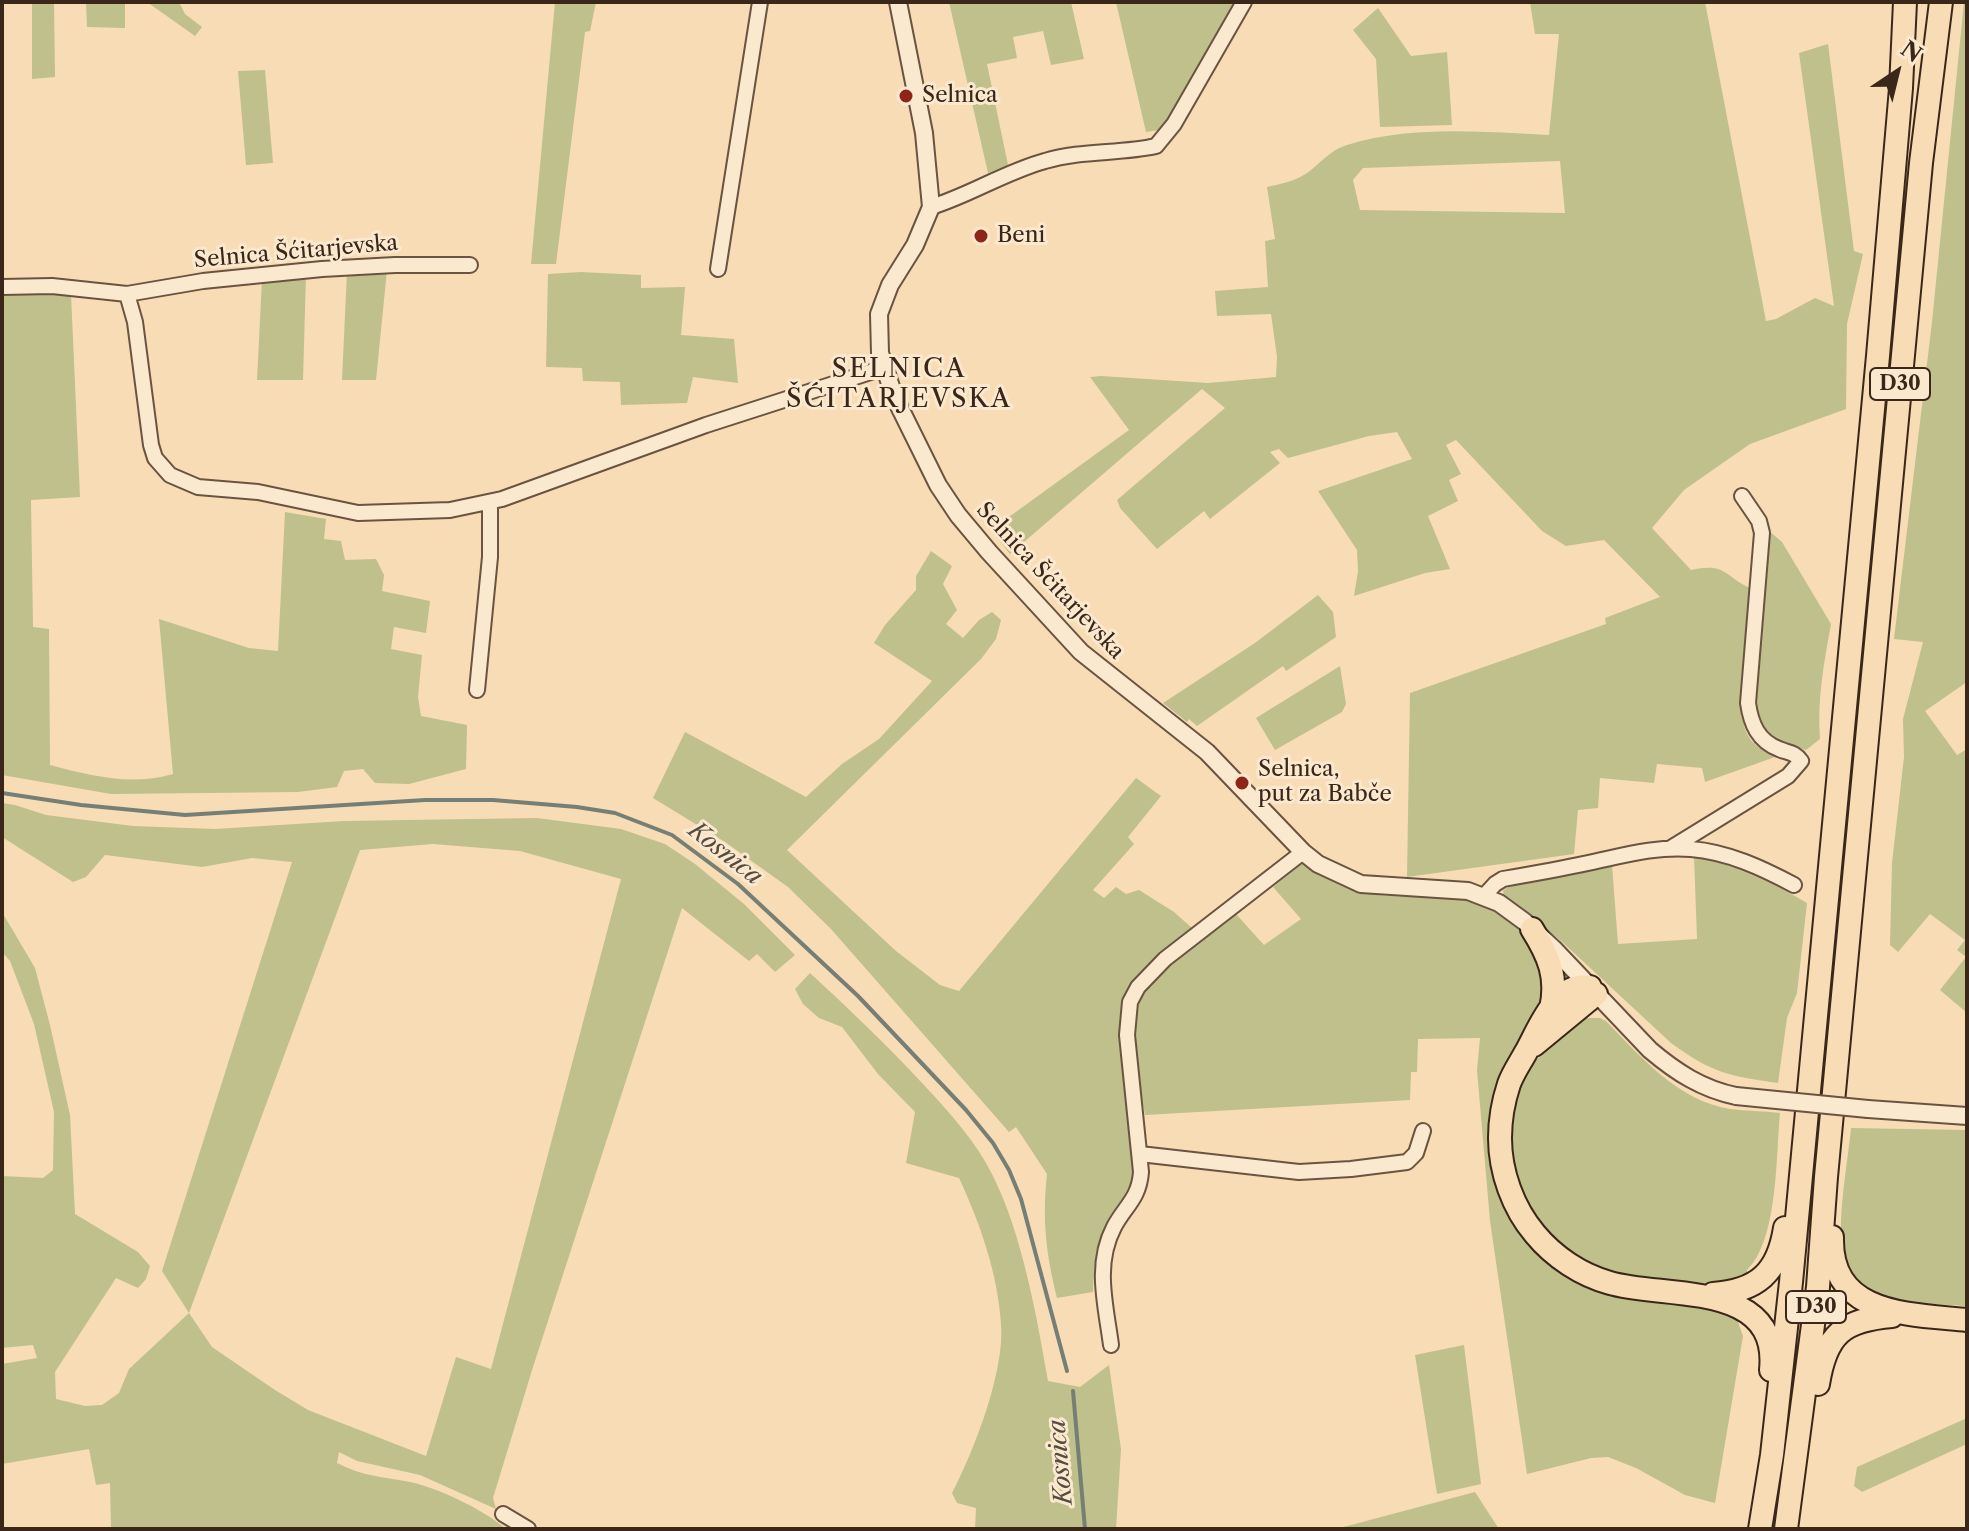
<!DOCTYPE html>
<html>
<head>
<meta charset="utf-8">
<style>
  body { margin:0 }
  #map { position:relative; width:1969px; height:1531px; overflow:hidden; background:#f8dcb5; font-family:"Libre Caslon Text",serif }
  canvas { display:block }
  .frame { position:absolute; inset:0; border:4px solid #3b271a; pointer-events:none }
  .north { position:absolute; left:1857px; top:32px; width:80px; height:80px; -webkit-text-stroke:6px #fae8cf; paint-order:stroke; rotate:35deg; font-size:22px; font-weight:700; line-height:32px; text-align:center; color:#3b271a }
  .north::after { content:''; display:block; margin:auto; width:28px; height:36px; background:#3b271a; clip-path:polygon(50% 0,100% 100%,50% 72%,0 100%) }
</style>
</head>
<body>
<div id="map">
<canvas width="1969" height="1531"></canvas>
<div class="frame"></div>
<div class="north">N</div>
</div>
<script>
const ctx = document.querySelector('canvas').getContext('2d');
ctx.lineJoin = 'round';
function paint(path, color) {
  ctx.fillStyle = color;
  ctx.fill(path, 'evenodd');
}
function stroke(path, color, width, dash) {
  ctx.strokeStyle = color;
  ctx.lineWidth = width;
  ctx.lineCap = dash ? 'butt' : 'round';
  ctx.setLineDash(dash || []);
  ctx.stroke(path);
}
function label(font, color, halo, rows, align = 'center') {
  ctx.font = font + ' "Libre Caslon Text",serif';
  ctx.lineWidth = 6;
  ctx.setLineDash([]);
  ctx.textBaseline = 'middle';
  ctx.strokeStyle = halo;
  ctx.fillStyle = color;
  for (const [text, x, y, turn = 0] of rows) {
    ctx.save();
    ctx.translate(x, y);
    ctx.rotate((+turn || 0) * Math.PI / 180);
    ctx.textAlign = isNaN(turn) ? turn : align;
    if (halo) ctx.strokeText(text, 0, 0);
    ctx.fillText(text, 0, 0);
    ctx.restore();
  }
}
const green = new Path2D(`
  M32,2H54L55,77L32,79Z
  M86,2H125V28L87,27Z
  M147,2H179L185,14L202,27L195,36Z
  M555,2H596L590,31L585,32L556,264H531Z
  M949,2H1071L1084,59L1051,65L1043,31L1013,37L1017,58L987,64L1008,165L988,173Z
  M1116,2H1238L1166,129L1146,132Z
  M1530,2H1705L1766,321L1776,319L1815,298L1834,306L1799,53L1828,44L1854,251L1863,254L1847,324L1846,409L1750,444L1684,490L1652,528L1691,570C1726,562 1724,576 1750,588L1743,720C1746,740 1757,748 1775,757L1705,782L1702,768L1657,764L1654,783L1600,778L1598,808L1578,810L1574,854L1407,877L1410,693L1606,624L1605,618L1660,597L1604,540L1566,546L1542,531L1456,440L1446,445L1461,474L1449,480L1458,501L1428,516L1450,569L1425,573L1354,596L1358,571L1357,550L1318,491L1412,459L1397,432L1369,436L1288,458L1279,449L1270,452L1280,463L1210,519L1204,511L1157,549L1120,508L1117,500L1225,408L1202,389L1010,554L991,530L1129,430L1090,377L1101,376L1208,383L1276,377L1277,357L1271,314L1217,316L1215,291L1268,287L1265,241L1275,239L1267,187C1281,184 1295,181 1307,173C1321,163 1330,150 1347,145C1411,125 1484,132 1549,135L1559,34H1535ZM1560,161L1565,213L1360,210L1353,180L1363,168Z
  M1964,2H1967V682L1925,711L1957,755L1967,749V1013L1940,990L1966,957L1957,950L1965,940L1930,914L1898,952L1890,945L1892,863L1904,757L1903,719L1923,642L1894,639L1932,322Z
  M1378,8L1411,56L1447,52L1452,125L1380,127L1376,59L1353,30Z
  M265,70L273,163L246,165L238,71Z
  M387,270L376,380H342L347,272Z
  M581,272L641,275V288L685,287L681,335L734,339L738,383L693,377L687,403L621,405L620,382L583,381L582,368L546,367L548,274Z
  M306,275L303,380H257L262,280Z
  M2,293L71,294L80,497L31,500L33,627L49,629L50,765C91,776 132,786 173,774L159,619L249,648L278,651L285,512L326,519L324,539L341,541L345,560L376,559L384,575L382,591L430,601L426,633L394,627L391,649L422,655L418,697L421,716L467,725L466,769L409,784L375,783L363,769L344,771L337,787L298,792L111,794L2,775Z
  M1768,530L1782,542L1831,624C1824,663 1817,699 1820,739L1806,750C1779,743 1766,740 1754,713Z
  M931,551L952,566L943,584L957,610L946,624L963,638L979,620L992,612L1001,620L996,639L981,659L787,850L896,951L940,985L959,991L1136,778L1161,796L1128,837L1134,844L1093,890L1104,898L1116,887L1126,894L1139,890L1174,912L1192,928C1102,997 1116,1016 1130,1119C1133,1139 1138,1160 1135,1180C1133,1196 1110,1222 1102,1238C1094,1255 1094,1274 1093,1292L1057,1298C1046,1253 1042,1220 1047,1174L1016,1127L1009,1132L831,929L788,887L725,842L653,798L685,732L806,797L842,764L879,739L932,681L874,643L885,625L916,590V576Z
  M1318,595L1333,612L1336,637L1286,671L1283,666L1197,726L1189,719L1187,722L1163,703L1255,643Z
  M1340,666L1346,704L1342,712L1275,750L1256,718Z
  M2,803L15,805L46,815L133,826L215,829L344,821L537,818L621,829L665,844L695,864L744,904L795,955L775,972L757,954L749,961L682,908L533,1367L493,1498L496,1509L420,1475L357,1461L339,1452L337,1463C361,1476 384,1477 410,1482C439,1488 484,1510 506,1529H111L110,1483L96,1485L89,1449L2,1464V1364L37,1358L33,1345L2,1348V1176L43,1178L53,1170L54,1112L34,1024L10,961L2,952V912L35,968L50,1025L70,1115L75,1214L138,1252L150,1266L146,1279L138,1288L116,1278L55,1372L56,1399L85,1406L102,1405L119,1393L129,1369L189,1313L162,1271L292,862L252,858L202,867L105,855L86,877L73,882L2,837ZM433,844L520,851L621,879L491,1369L456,1357L426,1456L308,1410L275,1390L212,1347L189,1313L360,850Z
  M1694,856C1735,865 1771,882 1807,903L1797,993L1787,1018L1778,1083C1729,1076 1712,1073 1671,1043L1559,939L1504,896L1503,891L1510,885L1612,865L1618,944L1697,939Z
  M1304,862C1323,876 1341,889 1364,893C1424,904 1487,881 1530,940C1539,952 1543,971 1548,986L1495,1109L1532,1244L1692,1302L1743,1315L1738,1322L1743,1336L1715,1503L1685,1495L1636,1468L1608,1457L1591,1458L1527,1474L1490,1221L1477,1070L1480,1038L1418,1039L1417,1072H1411L1410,1100L1145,1115C1140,1084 1126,1035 1136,1005C1145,978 1212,933 1236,914L1264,945L1301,919L1273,887Z
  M810,973C849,1009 887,1045 923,1084C949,1112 976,1141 993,1176C1022,1234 1037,1317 1048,1381L1080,1387L1109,1365L1121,1449L1116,1529H975L976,1508L957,1503L952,1493C974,1451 1005,1371 1001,1324C998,1274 980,1223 959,1178L906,1163L915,1112L878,1074L842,1027L819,1018L803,1004L795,989Z
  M1581,1018H1600L1606,1021C1640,1056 1678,1101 1730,1109C1746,1111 1763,1111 1780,1113C1776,1155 1778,1241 1747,1270V1282C1735,1285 1722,1289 1711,1289C1693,1288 1674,1283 1657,1280C1638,1277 1613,1278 1597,1270C1529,1238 1486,1151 1523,1081C1537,1054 1558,1037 1581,1018Z
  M1851,1128L1967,1130V1306C1937,1304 1904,1305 1876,1293C1862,1287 1848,1272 1844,1257C1835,1226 1848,1162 1851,1128Z
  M1464,1345L1481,1484L1437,1494L1415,1355Z
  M1967,1418V1444L1862,1492L1854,1486L1857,1467Z
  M1475,1492L1499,1529H1336Z`);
const stream = new Path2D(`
  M2,793L81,805L185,815L425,800H493L577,807L615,813L672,835L738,884L858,996L966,1110L993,1143L1009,1170L1021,1199L1067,1371
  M1073,1391L1085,1529`);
const minor = new Path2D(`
  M931,207C970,195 1005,172 1045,161C1081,150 1120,154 1156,146L1174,124L1244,2
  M718,269L760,2
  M2,287L52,286L127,294L203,281L322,269L395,265H470
  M127,294L135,322L151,445L155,458L170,475L198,487L258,492L358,513L450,510L502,499L706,425L883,368
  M477,690L490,557V502
  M1671,848L1788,776L1801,761C1795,752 1788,753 1779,749C1758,741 1751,724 1748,703L1762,533L1759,521L1742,496
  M1484,896L1495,884L1503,879C1532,874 1560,869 1588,863C1622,856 1655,846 1691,849C1728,852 1762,868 1794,885
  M1140,1154L1299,1172L1351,1169L1407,1162L1416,1153L1423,1131
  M1111,1345C1106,1306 1094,1265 1114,1227C1125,1206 1139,1199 1141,1172L1127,1035L1130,1002L1138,987L1165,959L1303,852
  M503,1514L528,1529`);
const tertiary = new Path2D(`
  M898,2L924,133L931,207L915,245L890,285L879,314L880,353L894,396L938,485L958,515L989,552L1081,652L1207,752L1303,852L1318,864L1361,884L1468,891L1499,903L1525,922L1553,948L1650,1050C1676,1072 1702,1089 1736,1096
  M1868,1109L1967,1116`);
const primary = new Path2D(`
  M1532,929C1549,956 1558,977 1551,1009
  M1590,987C1556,981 1539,1029 1526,1052C1520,1063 1513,1073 1509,1084C1503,1102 1500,1120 1500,1138C1500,1172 1513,1208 1535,1234C1554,1257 1581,1275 1610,1283C1665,1299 1780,1280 1771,1370
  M1534,1045L1596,994
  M1832,1237C1830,1316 1909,1314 1967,1320
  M1713,1294C1757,1291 1778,1273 1785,1228
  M1818,1384C1826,1334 1843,1320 1892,1316
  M1760,1529L1772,1455L1791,1282L1878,356L1901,88L1905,2
  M1786,1529L1818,1287L1826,1177L1921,163L1941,2`);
const tertiaryBridge = new Path2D(`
  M1736,1096L1868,1109`);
const markers = [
  [906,96,8,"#8f2418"],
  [981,236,8,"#8f2418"],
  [1242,783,8,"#8f2418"]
];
const shields = [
  [1900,384,60],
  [1816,1307,60]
];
const shieldNames = [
  ["D30",1900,384],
  ["D30",1816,1307]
];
const poiNames = [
  ["Selnica",922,96],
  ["Beni",997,236],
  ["Selnica,",1258,770],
  ["put za Babče",1258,795]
];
const streetNames = [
  ["Selnica Šćitarjevska",296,252,-5],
  ["Selnica Šćitarjevska",1050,581,47]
];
const waterNames = [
  ["Kosnica",725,854,38],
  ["Kosnica",1061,1462,-95]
];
const quarterNames = [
  ["SELNICA",899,369],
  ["ŠĆITARJEVSKA",899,399]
];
paint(green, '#bfc08c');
stroke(stream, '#767f76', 4);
stroke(minor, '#6a5441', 18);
stroke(tertiary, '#6a5441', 20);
stroke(primary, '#3b271a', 26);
stroke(minor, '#fae8cf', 14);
stroke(tertiary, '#fae8cf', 16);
stroke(primary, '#f8dcb5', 22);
stroke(tertiaryBridge, '#6a5441', 20, []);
stroke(tertiaryBridge, '#fae8cf', 16);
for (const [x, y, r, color] of markers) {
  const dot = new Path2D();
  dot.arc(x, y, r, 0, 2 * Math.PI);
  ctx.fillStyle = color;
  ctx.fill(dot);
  stroke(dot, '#fae8cf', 3);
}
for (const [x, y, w] of shields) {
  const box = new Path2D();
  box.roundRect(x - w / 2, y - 16, w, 32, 6);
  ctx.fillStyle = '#fae8cf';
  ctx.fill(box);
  stroke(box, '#3b271a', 2);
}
label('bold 20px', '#3b271a', null, shieldNames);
label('22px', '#3b271a', '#fae8cf', poiNames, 'left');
label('22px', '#3b271a', '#fae8cf', streetNames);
label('italic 24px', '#544c40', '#fae8cf', waterNames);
ctx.letterSpacing = '2px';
label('26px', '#3b271a', '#fae8cf', quarterNames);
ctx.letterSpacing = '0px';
</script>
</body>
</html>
